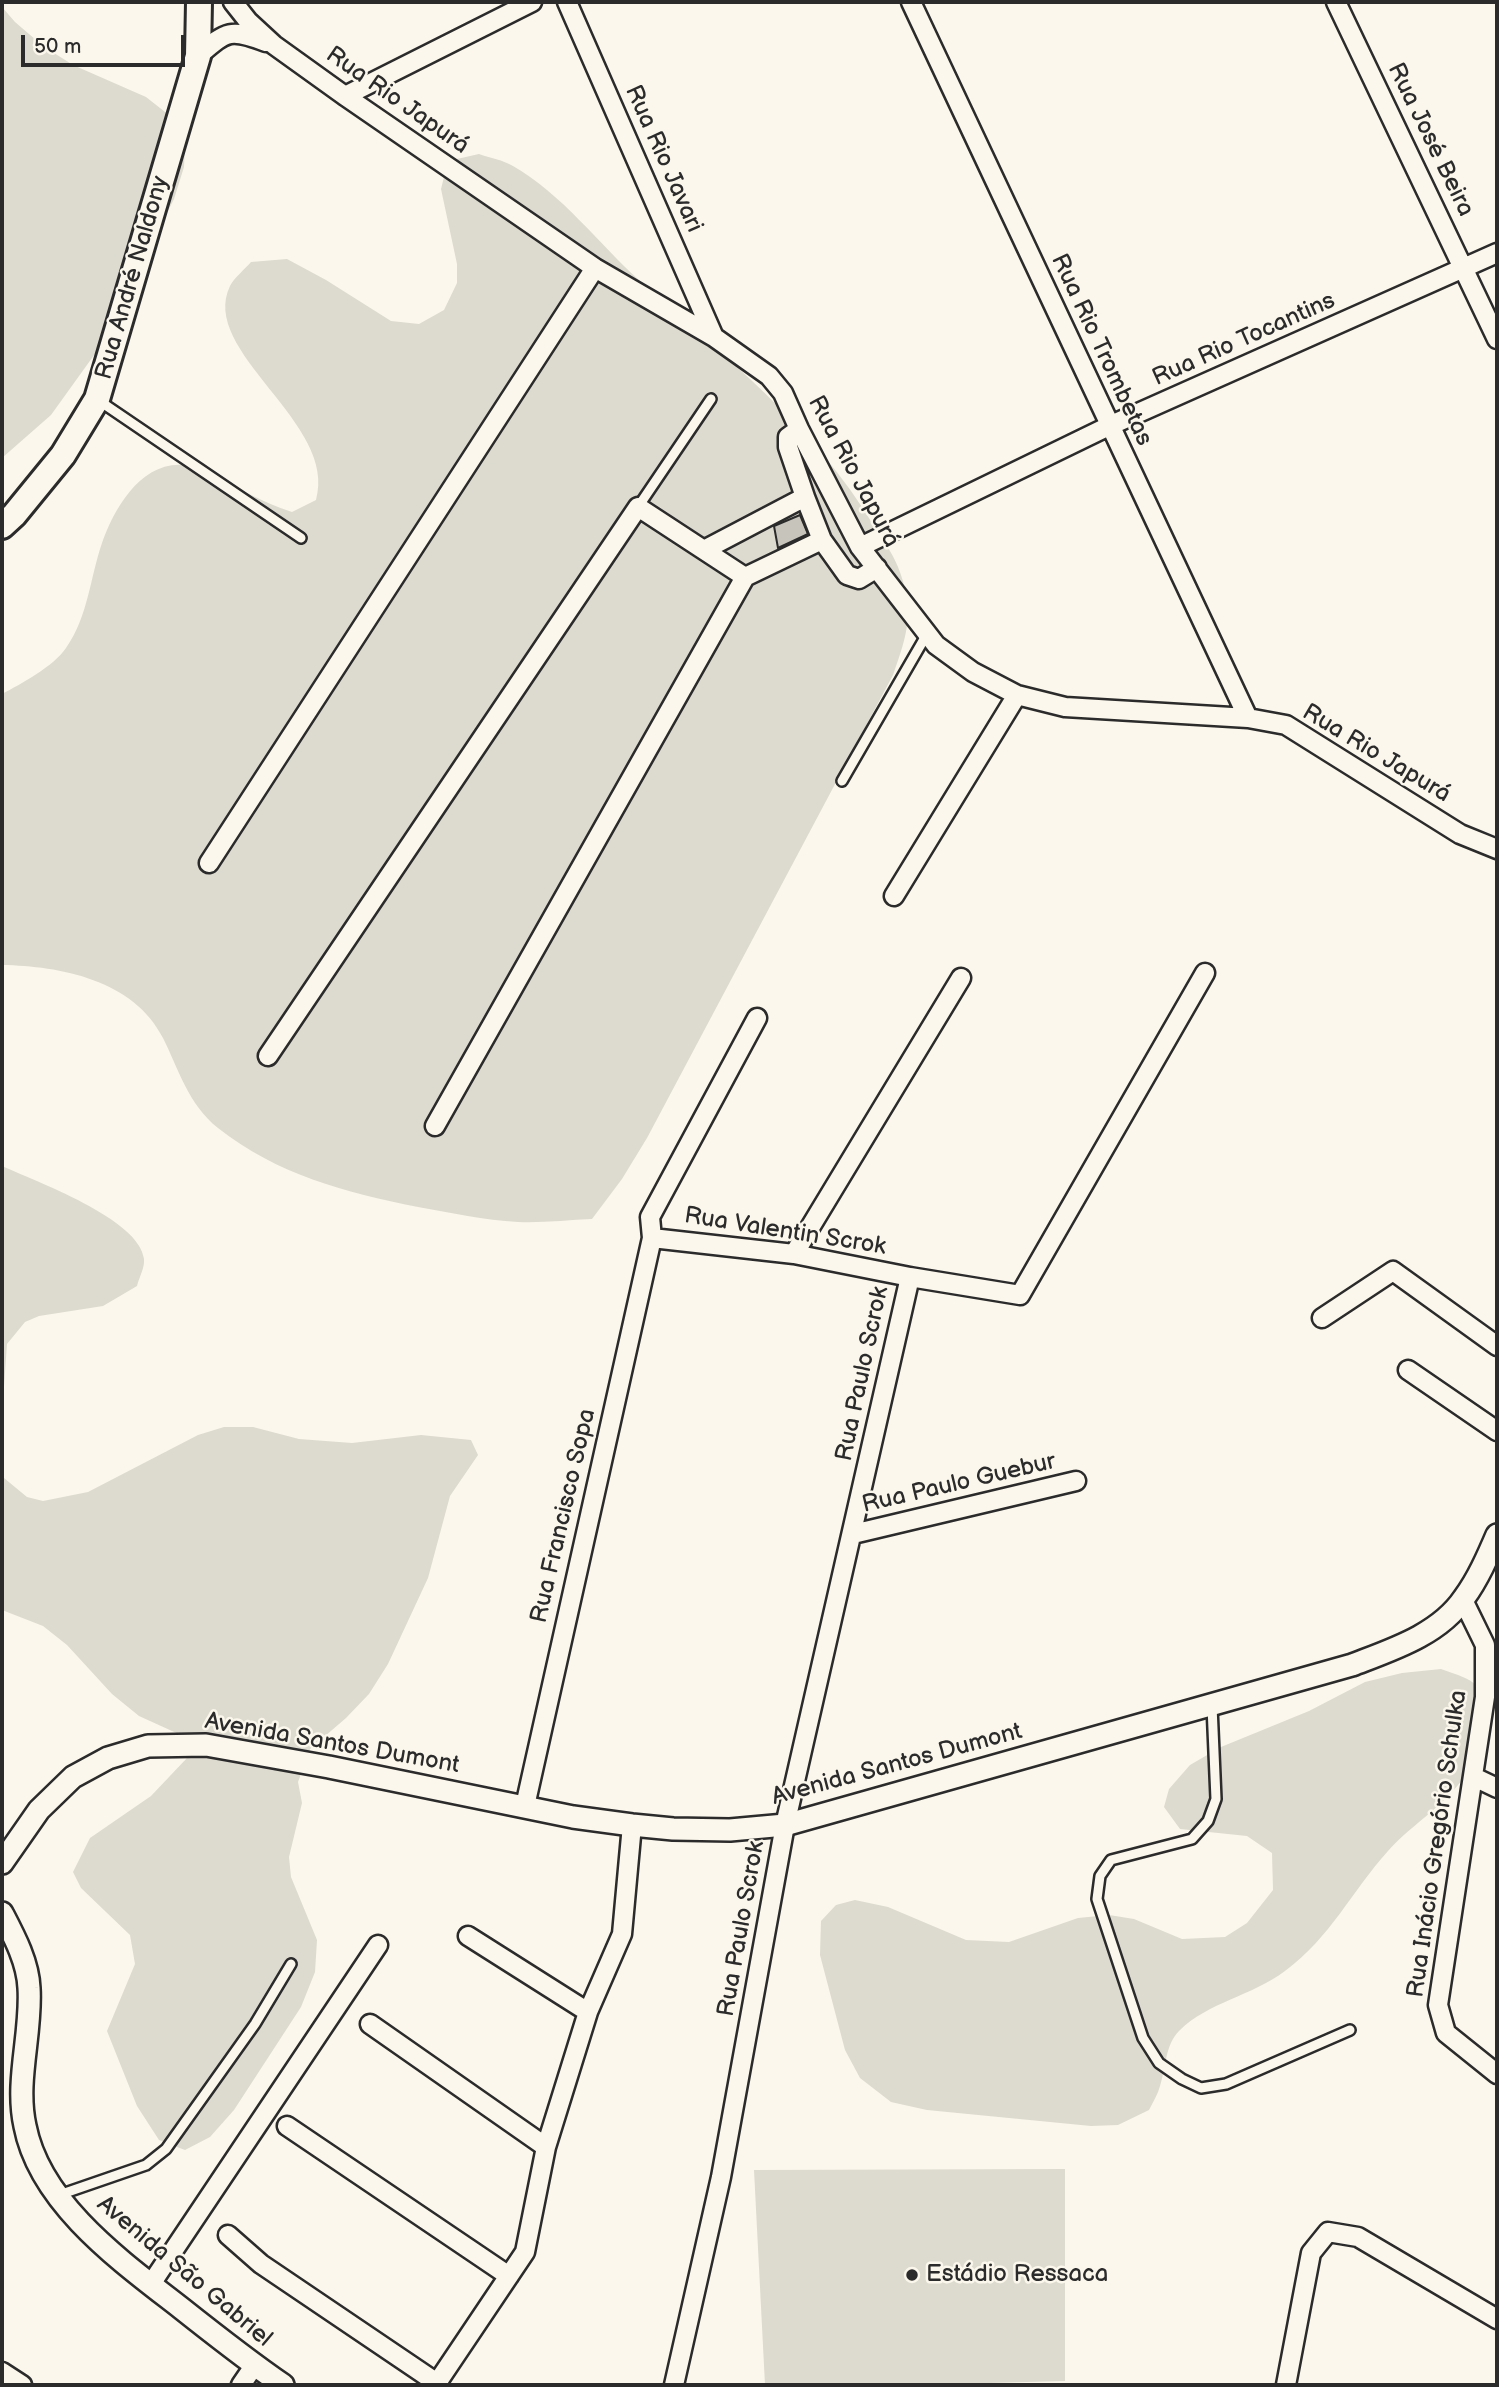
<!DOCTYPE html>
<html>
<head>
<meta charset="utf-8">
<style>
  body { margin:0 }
  #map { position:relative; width:1499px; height:2387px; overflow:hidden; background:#fbf7ec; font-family:"Balsamiq Sans",sans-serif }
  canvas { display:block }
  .frame { position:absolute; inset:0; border:4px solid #2b2b2b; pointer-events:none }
  .scale { position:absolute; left:21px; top:35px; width:164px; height:32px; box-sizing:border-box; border:4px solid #2b2b2b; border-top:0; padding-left:9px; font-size:21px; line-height:24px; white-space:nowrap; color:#2b2b2b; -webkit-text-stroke:5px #fbf7ec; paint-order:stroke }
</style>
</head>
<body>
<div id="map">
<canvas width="1499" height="2387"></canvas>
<div class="frame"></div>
<div class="scale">50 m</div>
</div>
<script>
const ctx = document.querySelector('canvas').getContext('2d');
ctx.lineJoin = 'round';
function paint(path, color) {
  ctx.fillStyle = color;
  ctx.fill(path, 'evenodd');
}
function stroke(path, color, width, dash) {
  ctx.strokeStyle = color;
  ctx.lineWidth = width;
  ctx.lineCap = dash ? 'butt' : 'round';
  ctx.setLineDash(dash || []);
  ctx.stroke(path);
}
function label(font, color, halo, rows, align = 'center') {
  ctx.font = font + ' "Balsamiq Sans",sans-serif';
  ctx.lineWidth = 5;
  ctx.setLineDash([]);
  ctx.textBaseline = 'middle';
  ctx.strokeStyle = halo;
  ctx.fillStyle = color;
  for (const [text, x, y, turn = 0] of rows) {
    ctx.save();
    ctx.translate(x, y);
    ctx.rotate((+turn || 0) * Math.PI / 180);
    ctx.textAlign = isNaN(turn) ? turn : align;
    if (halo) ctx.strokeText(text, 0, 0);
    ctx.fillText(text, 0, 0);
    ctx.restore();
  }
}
const green = new Path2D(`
  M2,7L15,22L43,46L73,65L146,97L174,119L185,145L184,167L174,199L97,351L51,415L2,458Z
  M479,154C490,158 503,160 513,166C562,194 598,243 639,280C724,356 815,427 874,526C882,539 892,552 898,567C915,610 908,633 893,675L647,1138L622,1179L592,1219C568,1220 542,1223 518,1222C484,1220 451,1213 418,1207C344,1192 278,1175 218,1128C188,1104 179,1070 163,1038C134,980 60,966 2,965V694C21,684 54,666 66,648C88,617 90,578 102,543C114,508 142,460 185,465C191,466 198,470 204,473C234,485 261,502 292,512L316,500C339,423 198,352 230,286C234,278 245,269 251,262L287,259L326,280L391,321L419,324L444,310L457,283V264L441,189L448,161Z
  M2,1166C35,1181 140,1219 144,1259C145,1267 139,1278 137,1286L103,1306L39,1316L25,1322L7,1344L2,1415Z
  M224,1427H253L299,1439L352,1443L421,1435L471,1440L478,1455L450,1496L428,1578L388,1664L369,1694L346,1718L310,1749L298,1782L302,1803L289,1857L291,1877L317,1940L315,1972L301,2007L234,2110L210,2137L185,2150L159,2140L137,2106L107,2031L135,1964L130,1935L81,1888L73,1872L90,1838L151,1796L187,1758L183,1736L139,1716L112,1694L67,1645L43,1626L2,1610V1471L4,1478L27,1497L43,1501L88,1492L198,1435Z
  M1441,1669C1476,1681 1486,1683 1482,1723C1481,1732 1482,1741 1480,1750C1479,1756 1474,1762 1470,1768C1448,1805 1415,1821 1388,1851C1351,1892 1331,1937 1285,1971C1252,1996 1208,2002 1179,2031C1165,2045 1166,2068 1160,2086C1158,2094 1153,2102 1149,2110L1118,2125L1091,2126L927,2110L891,2102L860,2078L845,2050L820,1955L821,1921L836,1905L855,1900L888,1907L966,1940L1009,1942L1078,1918L1109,1915L1134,1919L1182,1939L1225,1937L1247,1923L1273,1890L1272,1853L1247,1836L1180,1829L1164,1807L1169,1789L1190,1765L1221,1747L1309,1711L1365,1682L1402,1673Z
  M1065,2169V2381L914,2385H765L754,2170Z`);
const building = new Path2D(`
  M800,515L808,534L778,548L774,526Z`);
const service = new Path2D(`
  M98,400L301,538
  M638,507L711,399
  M842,781L927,634
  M1212,1706L1216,1799L1208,1821L1192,1839L1111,1860L1100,1876L1097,1899L1143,2038L1159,2063L1182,2079L1201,2088L1226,2084L1350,2030
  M59,2195L146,2165L166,2149L255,2024L291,1964`);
const minor = new Path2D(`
  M233,2L248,21L274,45L345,96L595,268L714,337L769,376L783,393L799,429L860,547L936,645L973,672L1017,695L1065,707L1248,718L1286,725L1460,834L1497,849
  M567,2L714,337
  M911,2L1248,718
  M1336,2L1497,339
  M198,56C227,31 229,28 266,42
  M345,96L532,2
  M805,497L822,540
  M860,547L1109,426L1497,253
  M704,550L805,497L788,447V437L799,429
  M745,577L822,540L847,575L859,579L877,568
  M209,863L595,268
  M894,896L1017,695
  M268,1056L638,507L745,577L435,1126
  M652,1238L794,1254L910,1277L1020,1295L1205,973
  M794,1254L961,978
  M1322,1318L1393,1271L1497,1346
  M1408,1370L1497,1431
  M853,1534L1076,1481
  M1463,1600L1485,1645V1697L1438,2005L1446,2033L1497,2074
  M1474,1777L1497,1788
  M525,1806L652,1238L650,1217L757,1018
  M468,1936L588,2012
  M370,2024L546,2147
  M287,2126L509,2276
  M228,2235L261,2264L437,2383L525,2252L546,2147L588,2012L622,1934L632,1825
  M151,2284L378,1945
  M2,2372L22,2385
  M241,2385L254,2366
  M674,2385L721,2177L785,1825L910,1277
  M1286,2385L1311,2253L1328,2232L1358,2237L1497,2319`);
const tertiary = new Path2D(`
  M2,1863L39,1810L73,1777L108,1758L148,1746L206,1745L329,1767L573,1817L632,1825L673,1829L730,1830L785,1825L1352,1665C1391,1650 1439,1635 1464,1598C1478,1579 1488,1556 1497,1535
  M2,1913C14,1936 28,1962 29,1988C32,2033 15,2081 25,2126C40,2204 122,2262 181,2308C215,2335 248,2361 283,2385`);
const secondary = new Path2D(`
  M2,526L14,515L63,455L97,399L198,56L199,2`);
const markers = [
  [912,2275,7,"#2b2b2b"]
];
const streetNames = [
  ["Rua Rio Japurá",397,101,35],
  ["Rua José Beira",1430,140,64],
  ["Rua Rio Javari",663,159,66],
  ["Rua André Naldony",133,278,-74],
  ["Rua Rio Tocantins",1244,340,-24],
  ["Rua Rio Trombetas",1101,350,65],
  ["Rua Rio Japurá",853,472,62],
  ["Rua Rio Japurá",1376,754,31],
  ["Rua Valentin Scrok",785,1232,9],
  ["Rua Paulo Scrok",863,1374,-78],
  ["Rua Paulo Guebur",959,1484,-13],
  ["Rua Francisco Sopa",564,1516,-77],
  ["Avenida Santos Dumont",332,1744,10],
  ["Avenida Santos Dumont",897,1765,-15],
  ["Rua Inácio Gregório Schulka",1438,1844,-82],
  ["Rua Paulo Scrok",742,1929,-80],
  ["Avenida São Gabriel",184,2272,40]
];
const poiNames = [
  ["Estádio Ressaca",926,2275]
];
paint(green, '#dddad0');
paint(building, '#c7c4bc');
stroke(building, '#2b2b2b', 2);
stroke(service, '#2b2b2b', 14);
stroke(minor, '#2b2b2b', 23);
stroke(tertiary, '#2b2b2b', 26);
stroke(secondary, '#2b2b2b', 30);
stroke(service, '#fbf7ec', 9);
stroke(minor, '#fbf7ec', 18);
stroke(tertiary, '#fbf7ec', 21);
stroke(secondary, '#fbf7ec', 24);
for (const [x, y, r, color] of markers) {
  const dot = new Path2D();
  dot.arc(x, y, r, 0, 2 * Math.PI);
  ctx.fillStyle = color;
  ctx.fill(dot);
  stroke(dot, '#fbf7ec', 2.5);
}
label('24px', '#2b2b2b', '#fbf7ec', streetNames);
label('24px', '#2b2b2b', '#fbf7ec', poiNames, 'left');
</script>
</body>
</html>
